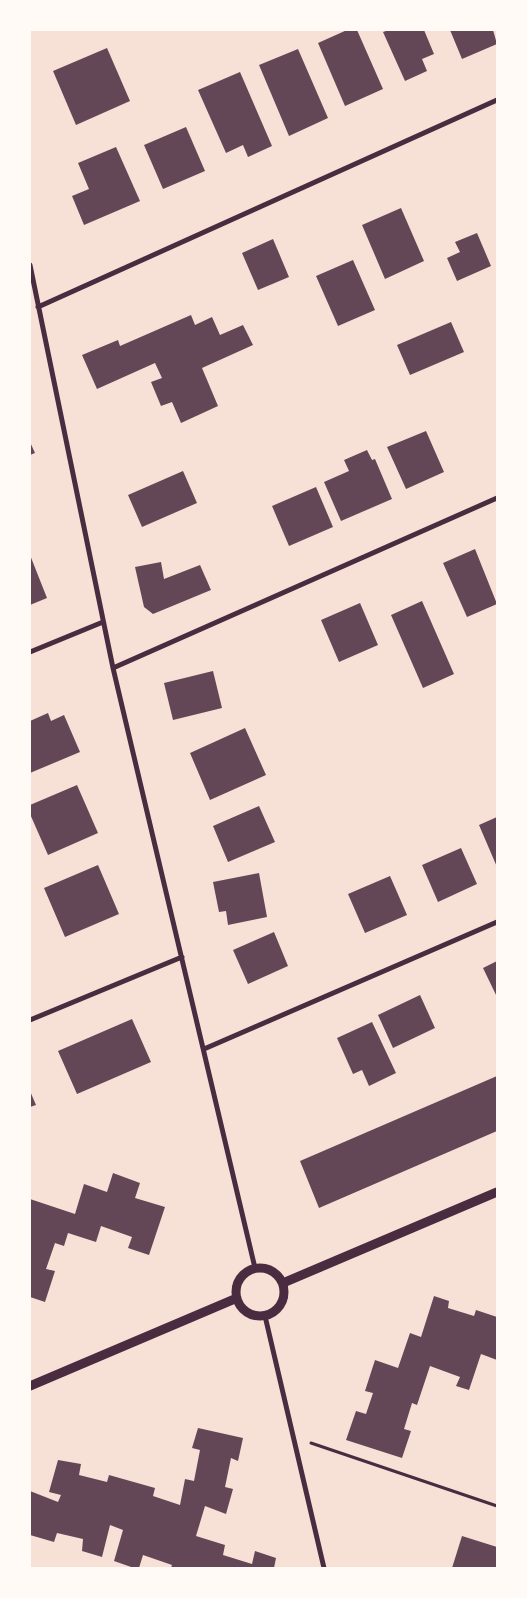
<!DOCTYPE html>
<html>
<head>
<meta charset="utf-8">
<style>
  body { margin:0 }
  #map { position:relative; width:527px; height:1598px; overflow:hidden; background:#f7e1d7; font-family:"Roboto Condensed",sans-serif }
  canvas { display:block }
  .frame { position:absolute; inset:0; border:31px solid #fffaf5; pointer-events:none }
</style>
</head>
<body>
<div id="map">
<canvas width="527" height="1598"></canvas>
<div class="frame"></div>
</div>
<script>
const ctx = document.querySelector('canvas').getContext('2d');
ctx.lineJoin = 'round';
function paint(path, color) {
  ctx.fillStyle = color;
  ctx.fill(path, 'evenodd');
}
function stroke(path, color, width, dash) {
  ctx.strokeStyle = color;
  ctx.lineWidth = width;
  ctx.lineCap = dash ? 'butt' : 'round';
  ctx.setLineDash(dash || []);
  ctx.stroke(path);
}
const building = new Path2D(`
  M347,30H357L383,89L345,106L318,43Z
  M389,30H424L434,54L422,59L427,71L405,81L383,32Z
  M450,30H493L497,44L462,59Z
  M107,48L130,101L76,125L53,71Z
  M298,49L328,118L289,136L259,65Z
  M240,72L272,146L248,157L243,145L226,153L198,90Z
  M186,127L205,171L163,189L144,145Z
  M116,147L140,201L84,225L72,196L89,189L78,163Z
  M401,208L424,261L385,279L362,225Z
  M477,233L491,266L457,281L447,258L460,252L455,242Z
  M273,239L289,277L258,290L242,253Z
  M353,260L375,310L338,326L316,276Z
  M191,315L195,325L212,317L220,335L243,325L253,345L202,368L218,406L181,423L172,402L161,406L151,382L162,378L155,363L97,389L82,355L118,340L120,346Z
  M451,322L464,352L410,375L397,345Z
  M426,431L444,472L406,489L387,447Z
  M30,442L35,453L30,455Z
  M367,450L372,460L375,459L392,499L341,521L324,482L349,471L344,460Z
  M183,471L197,503L142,527L128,495Z
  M316,487L333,527L289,546L272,506Z
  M475,549L497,604L467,617L443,563Z
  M30,555L47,598L30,605Z
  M161,562L164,579L200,565L211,590L153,614L144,607L135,567Z
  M422,601L454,674L423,688L391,615Z
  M360,603L378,645L339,662L321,620Z
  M213,671L222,708L173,720L164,683Z
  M48,713L51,721L64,715L80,752L30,773V721Z
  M245,728L266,775L210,800L190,753Z
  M77,785L98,833L48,855L30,814V805Z
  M259,806L275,842L228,862L213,826Z
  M497,817V867L479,825Z
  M461,848L477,884L438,902L422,865Z
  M98,865L119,914L65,937L44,888Z
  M259,873L267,917L228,925L226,911L219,912L213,882Z
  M390,876L407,915L365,933L348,894Z
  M274,932L288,966L248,984L233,950Z
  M497,961V997L483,968Z
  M420,995L435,1028L393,1048L378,1015Z
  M132,1019L151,1062L77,1094L58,1051Z
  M372,1022L396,1073L369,1086L362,1070L353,1074L337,1038Z
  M497,1076V1131L319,1208L300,1161Z
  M30,1091L36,1105L30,1107Z
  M113,1173L140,1183L135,1198L165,1207L149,1255L128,1248L132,1237L101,1226L96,1242L68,1233L64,1246L55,1243L46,1269L55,1271L45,1302L30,1297V1199L75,1214L84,1184L107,1192Z
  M434,1296L449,1301L448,1308L474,1316L476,1310L497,1317V1360L481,1354L469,1390L456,1386L460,1377L430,1366L417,1405L412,1403L404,1429L411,1431L402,1458L346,1440L356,1411L366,1414L373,1393L365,1391L375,1360L398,1368L410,1333L421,1337Z
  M198,1428L243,1438L238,1461L231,1458L225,1487L233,1489L226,1514L205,1506L196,1536L225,1545L223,1555L252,1564L255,1551L276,1558L274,1568H171L172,1565L143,1555L139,1568H134L114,1561L123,1530L110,1525L102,1557L82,1551L83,1539L57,1533L54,1542L30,1535V1491L58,1502L61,1495L49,1492L58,1460L81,1464L79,1475L107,1482L109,1475L155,1488L153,1496L180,1505L185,1479L194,1481L200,1450L192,1448Z
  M462,1536L497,1547V1568H452Z`);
const path = new Path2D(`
  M311,1443L497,1506`);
const minor = new Path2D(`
  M30,265L113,668L255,1268
  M38,307L497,100
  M30,652L103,622
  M113,668L497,498
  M30,1020L182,957
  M204,1049L497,922
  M265,1316L324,1568`);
const tertiary = new Path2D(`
  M236 1292a24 24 0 1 1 48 0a24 24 0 1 1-48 0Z
  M283,1283L497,1192
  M30,1386L237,1298`);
paint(building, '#644757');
stroke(path, '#4a2c40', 3);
stroke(minor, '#4a2c40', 5);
stroke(tertiary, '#4a2c40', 9);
</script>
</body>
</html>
